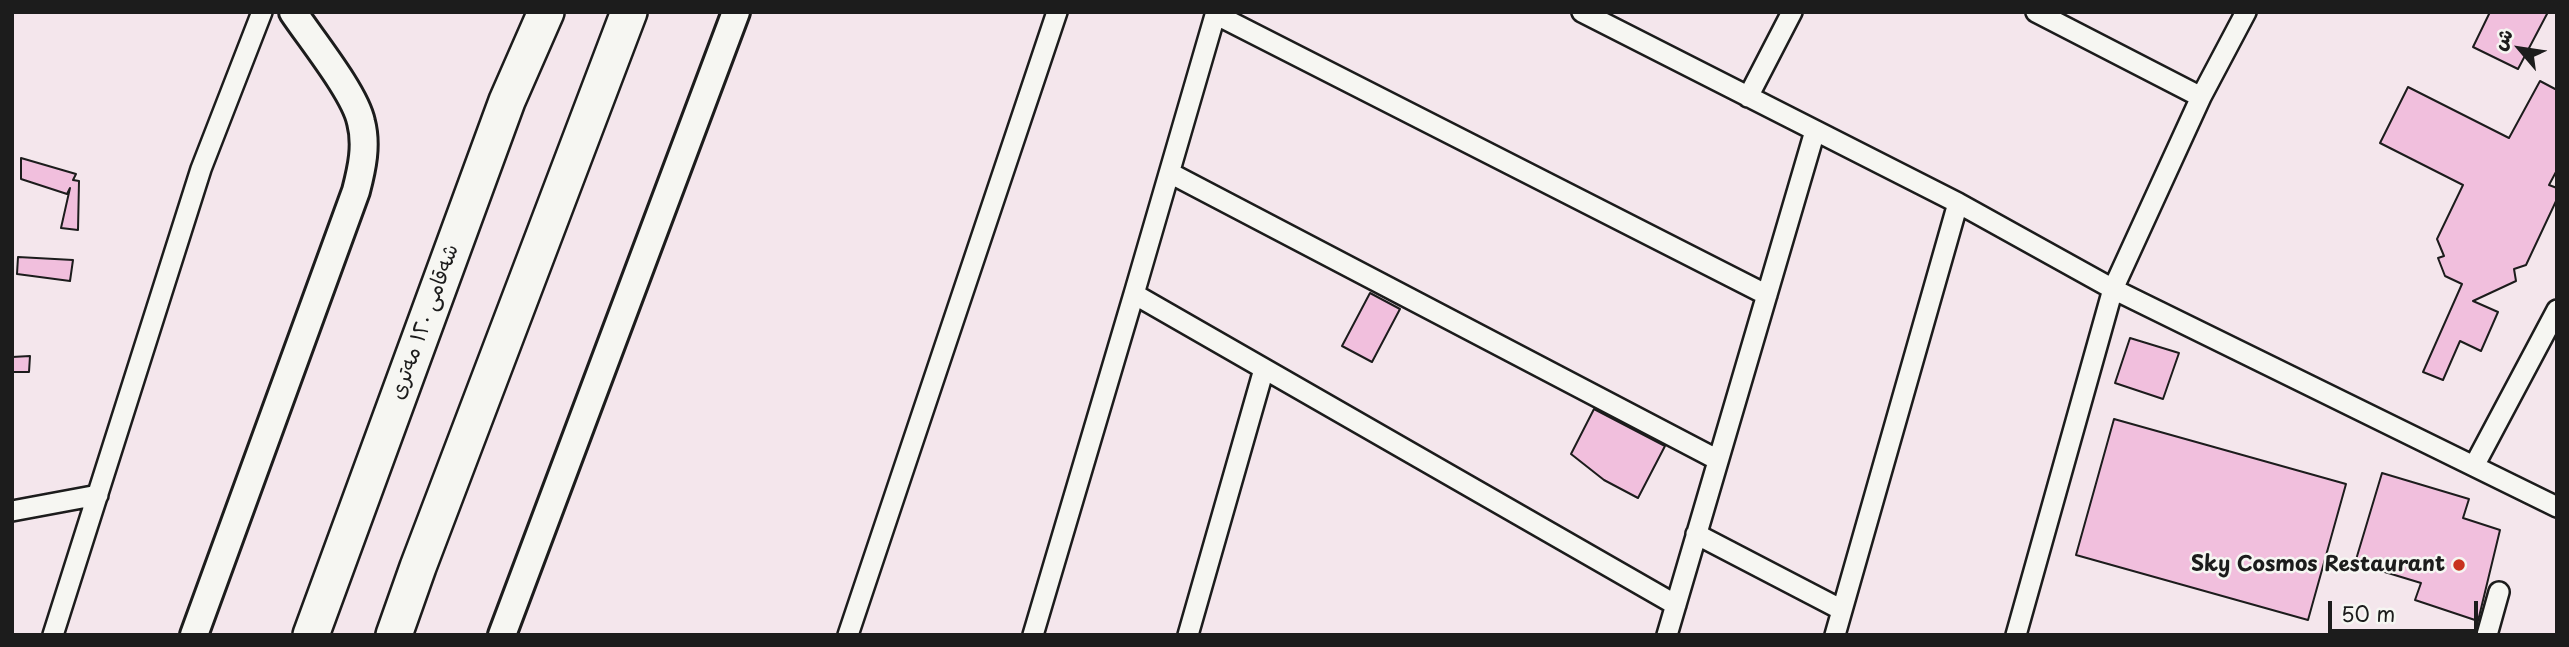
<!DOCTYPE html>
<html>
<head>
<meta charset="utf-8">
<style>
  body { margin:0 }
  #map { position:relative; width:2569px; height:647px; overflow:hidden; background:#f4e6ec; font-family:"Playpen Sans","Playpen Sans Arabic",sans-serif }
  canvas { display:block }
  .frame { position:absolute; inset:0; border:14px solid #1c1c1c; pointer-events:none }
  .north { position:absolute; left:2485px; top:14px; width:70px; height:70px; -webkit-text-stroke:5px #f6f6f2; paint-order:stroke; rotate:299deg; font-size:19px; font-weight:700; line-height:28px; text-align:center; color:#1c1c1c }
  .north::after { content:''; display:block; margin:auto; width:24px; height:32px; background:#1c1c1c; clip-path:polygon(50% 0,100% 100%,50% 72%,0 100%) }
  .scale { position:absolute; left:2328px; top:601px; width:150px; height:32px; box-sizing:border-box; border:4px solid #1c1c1c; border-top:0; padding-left:9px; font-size:21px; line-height:24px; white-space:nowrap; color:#1c1c1c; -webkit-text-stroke:5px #f6f6f2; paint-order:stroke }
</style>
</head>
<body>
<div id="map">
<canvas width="2569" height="647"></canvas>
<div class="frame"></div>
<div class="north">ش</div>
<div class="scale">50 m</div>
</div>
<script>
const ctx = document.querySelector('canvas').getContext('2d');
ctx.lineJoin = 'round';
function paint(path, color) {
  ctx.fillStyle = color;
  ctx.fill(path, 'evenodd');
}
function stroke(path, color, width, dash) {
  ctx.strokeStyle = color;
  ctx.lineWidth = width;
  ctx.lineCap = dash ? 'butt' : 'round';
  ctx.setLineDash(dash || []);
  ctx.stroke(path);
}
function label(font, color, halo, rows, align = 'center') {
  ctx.font = font + ' "Playpen Sans","Playpen Sans Arabic",sans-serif';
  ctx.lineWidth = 5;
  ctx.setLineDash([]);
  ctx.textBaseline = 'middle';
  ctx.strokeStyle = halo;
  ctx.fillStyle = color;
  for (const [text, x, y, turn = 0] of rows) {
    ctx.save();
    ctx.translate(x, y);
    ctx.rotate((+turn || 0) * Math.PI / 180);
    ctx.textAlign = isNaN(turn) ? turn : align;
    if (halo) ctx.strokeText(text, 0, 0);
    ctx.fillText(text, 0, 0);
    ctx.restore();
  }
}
const building = new Path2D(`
  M2490,12H2548L2518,69L2473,47Z
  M2540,81L2557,90V170L2549,185L2557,188V199L2526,265L2514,269L2516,281L2473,301L2498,312L2481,351L2460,341L2443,380L2423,372L2462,284L2445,276L2438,258L2444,256L2437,239L2463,185L2380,143L2408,87L2509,138Z
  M21,158L76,174L73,180L79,181L78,230L61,228L70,188L67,194L21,179Z
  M18,257L73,260L70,281L17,274Z
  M1370,293L1400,309L1372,362L1342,346Z
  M2130,338L2179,353L2163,399L2115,383Z
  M30,356L29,372H12V357Z
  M1594,409L1665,446L1638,498L1604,480L1571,454Z
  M2114,419L2346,484L2308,620L2076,555Z
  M2382,473L2469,499L2463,518L2500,530L2478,621L2415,600L2421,583L2355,563Z`);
const street = new Path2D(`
  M1216,12L1134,294L1676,605
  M1582,12L1958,203L2113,289L2557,507
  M2036,12L2201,97
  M1215,14L1767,295
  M1748,97L1792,12
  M1170,173L1718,460
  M2474,466L2557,310
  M12,511L98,495
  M1696,534L1842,610
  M53,635L201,169L262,12
  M848,635L1057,12
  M1033,635L1134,294
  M1188,635L1264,369
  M1667,635L1815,131
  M1835,635L1958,203
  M2016,635L2113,289L2201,97L2246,12
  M2487,635L2499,592`);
const secondary = new Path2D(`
  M194,635L356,191C362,168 367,145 361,122C355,93 311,39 293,12
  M502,635L736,12`);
const highway = new Path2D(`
  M311,635L507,101L546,12
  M394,635L418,567L629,12`);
const markers = [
  [2459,565,7,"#c8321e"]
];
const streetNames = [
  ["شەقامی ١٢٠ مەتری",425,322,-70]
];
const poiNames = [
  ["Sky Cosmos Restaurant",2445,565]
];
paint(building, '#f1bfdd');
stroke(building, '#1c1c1c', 2);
stroke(street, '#1c1c1c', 24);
stroke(secondary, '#1c1c1c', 32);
stroke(highway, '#1c1c1c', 40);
stroke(street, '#f6f6f2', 19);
stroke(secondary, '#f6f6f2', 26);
stroke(highway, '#f6f6f2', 35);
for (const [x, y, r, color] of markers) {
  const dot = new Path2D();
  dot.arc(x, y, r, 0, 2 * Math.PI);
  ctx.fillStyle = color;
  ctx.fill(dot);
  stroke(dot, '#f6f6f2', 2.5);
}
label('21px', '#1c1c1c', '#f6f6f2', streetNames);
label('bold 21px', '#1c1c1c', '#f6f6f2', poiNames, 'right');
</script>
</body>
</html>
